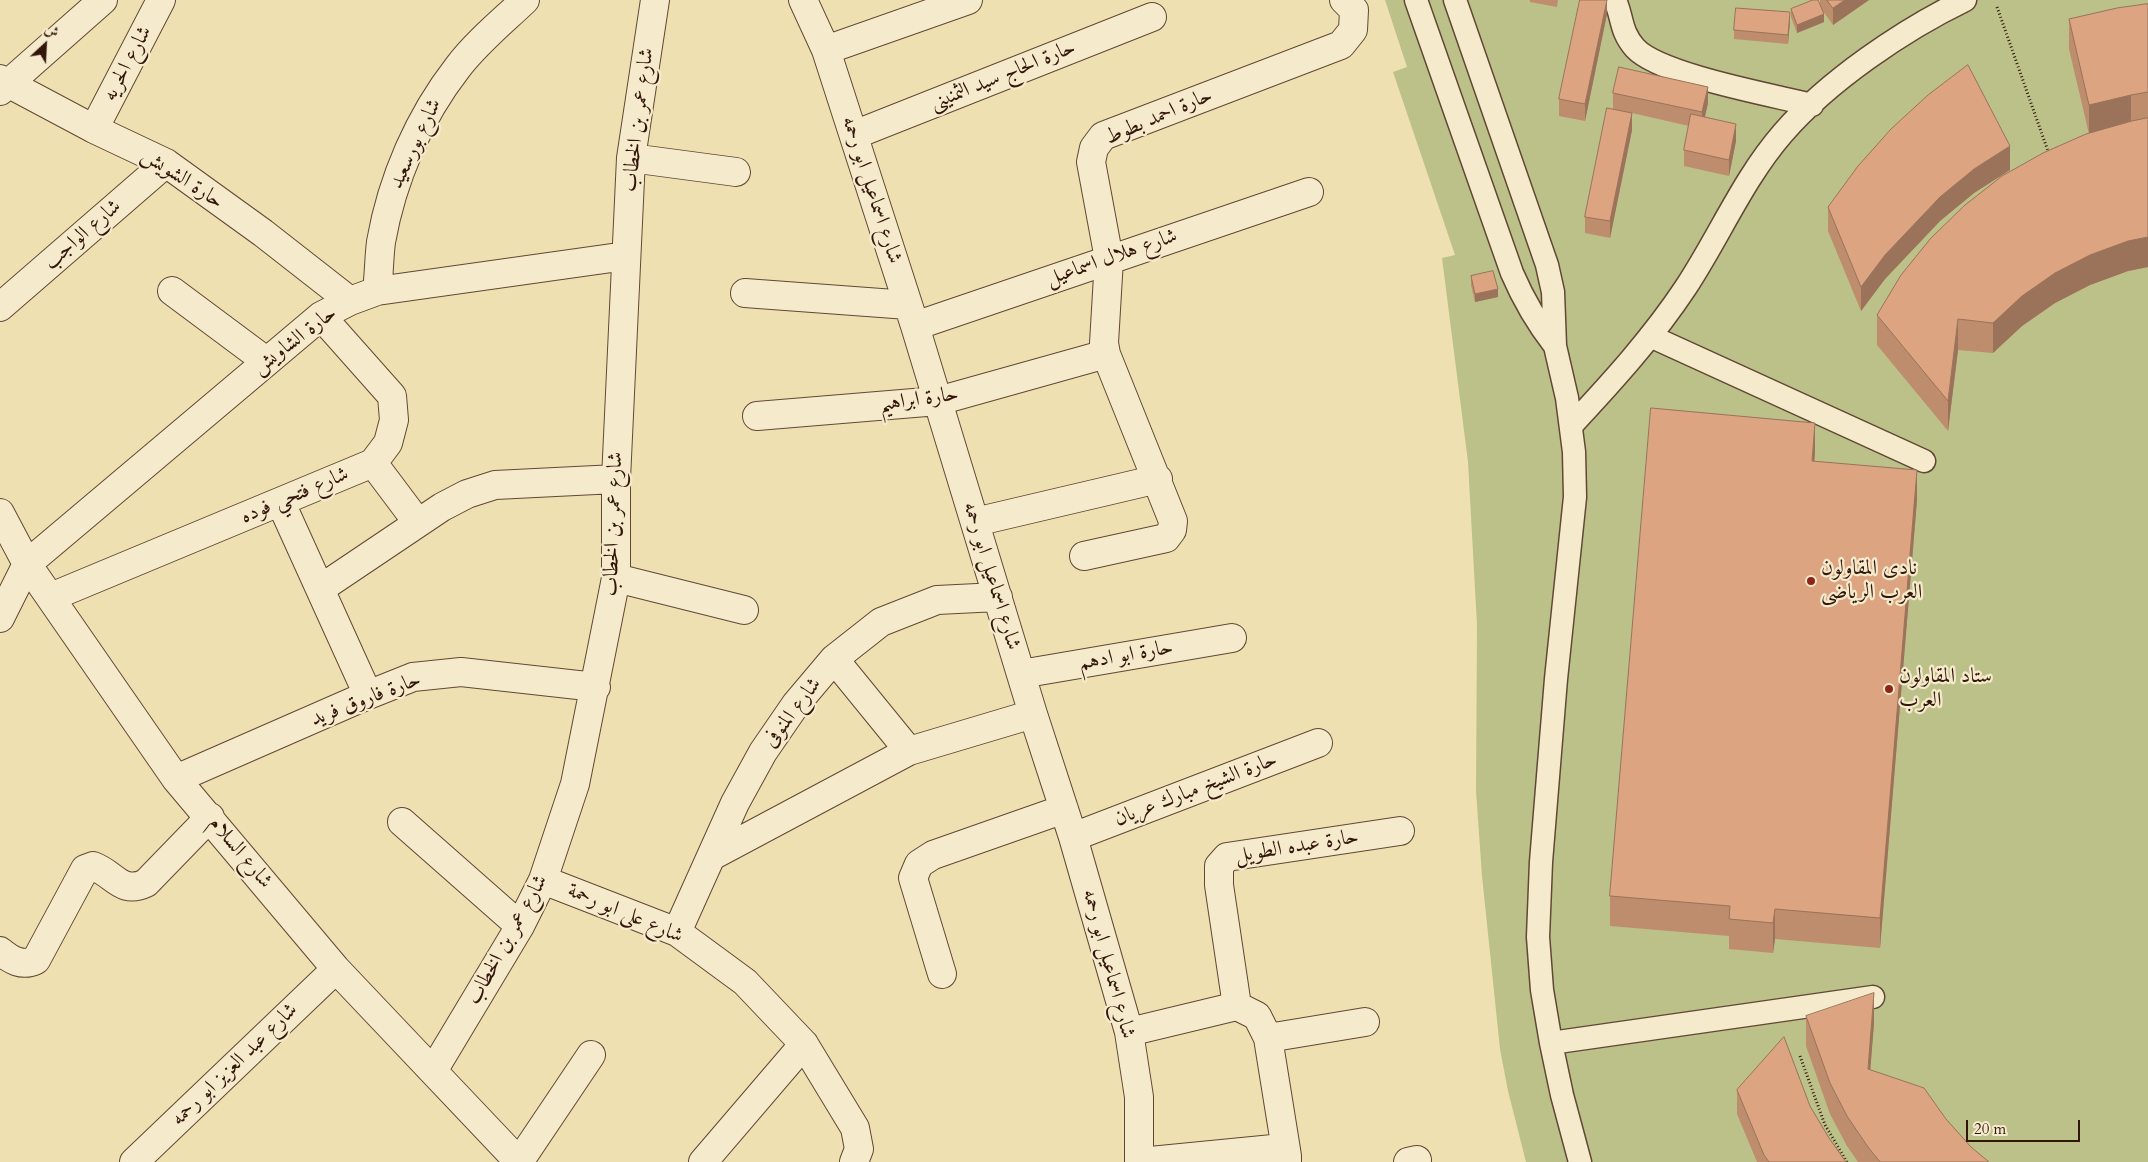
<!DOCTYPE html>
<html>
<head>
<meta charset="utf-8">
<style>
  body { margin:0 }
  #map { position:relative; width:2148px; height:1162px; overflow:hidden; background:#efe0b1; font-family:Cardo,Amiri,serif }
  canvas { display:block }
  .north { position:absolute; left:20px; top:20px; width:50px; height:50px; -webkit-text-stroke:4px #f5ebcc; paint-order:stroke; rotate:25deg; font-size:14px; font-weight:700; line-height:20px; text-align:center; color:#32160b }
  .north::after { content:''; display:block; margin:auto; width:18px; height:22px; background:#32160b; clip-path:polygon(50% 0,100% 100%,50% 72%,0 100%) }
  .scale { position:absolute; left:1966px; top:1120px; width:114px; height:22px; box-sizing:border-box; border:2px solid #32160b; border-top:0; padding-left:6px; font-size:15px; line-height:18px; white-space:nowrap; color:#32160b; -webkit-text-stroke:4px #f5ebcc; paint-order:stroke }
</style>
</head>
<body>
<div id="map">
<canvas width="2148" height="1162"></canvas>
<div class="north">ش</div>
<div class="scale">20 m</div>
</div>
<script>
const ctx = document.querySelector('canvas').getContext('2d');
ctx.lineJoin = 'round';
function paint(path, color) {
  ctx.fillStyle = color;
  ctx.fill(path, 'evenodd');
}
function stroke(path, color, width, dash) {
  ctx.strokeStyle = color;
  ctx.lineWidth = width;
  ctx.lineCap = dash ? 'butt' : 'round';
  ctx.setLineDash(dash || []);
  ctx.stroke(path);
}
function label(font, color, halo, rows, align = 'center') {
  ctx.font = font + ' Cardo,Amiri,serif';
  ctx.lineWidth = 4.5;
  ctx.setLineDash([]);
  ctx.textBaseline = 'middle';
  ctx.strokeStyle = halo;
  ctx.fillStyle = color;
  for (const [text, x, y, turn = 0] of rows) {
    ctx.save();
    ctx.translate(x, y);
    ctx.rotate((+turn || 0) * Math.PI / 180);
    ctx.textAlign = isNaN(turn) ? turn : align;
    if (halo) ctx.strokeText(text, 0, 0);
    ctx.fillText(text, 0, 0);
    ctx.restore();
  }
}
const green = new Path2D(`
  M1385,0H2148V1162H1526L1508,1091L1500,1049L1482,876L1476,791L1477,625L1468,462L1442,258L1455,255L1393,72L1407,67Z`);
const path = new Path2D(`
  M1997,7L2049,154
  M1800,1056L1825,1125L1847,1162`);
const service = new Path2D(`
  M1416,0L1512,273C1524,301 1537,323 1555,346
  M1455,0L1547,265L1553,292L1555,346L1567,398L1574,452L1575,497L1556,679L1541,862L1538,937L1542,990L1551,1043L1562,1095L1580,1162
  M1615,0C1623,18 1620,31 1635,48C1660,75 1772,95 1812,105
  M1650,336L1924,461
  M1571,426C1612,382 1653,337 1686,287C1719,237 1743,179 1783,133C1828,81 1903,30 1965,0
  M1551,1043L1873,997`);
const minor = new Path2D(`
  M803,0L826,50L915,326L1033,714L1073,837L1129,1032L1139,1097V1162
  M826,50L968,0
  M0,79L94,129L166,163L263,233L350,301
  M0,91L103,0
  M94,129L161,0
  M854,135L1152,17
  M631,158L736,172
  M172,291L266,361
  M377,291C379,275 379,258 381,242C392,179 419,117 458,67C477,42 503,21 525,0
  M745,293L908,305
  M0,307L166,163
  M915,326L1309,192
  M757,416L938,401L1106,354
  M373,463L418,523
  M281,503L368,695
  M0,513L27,564L176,779L336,969L519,1162
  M975,522L1158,479
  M1084,556L1166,538L1172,530L1173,521L1106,354L1104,343L1109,259L1091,162L1094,148L1103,136L1341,45L1353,30L1354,10L1344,0
  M616,578L744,610
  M320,589L442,507L467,494L495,485L616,479
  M51,597L373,463L388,443L394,420L392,396L321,316
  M0,618L27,564L321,316L350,301L377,291L626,256
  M834,659L909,751
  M1021,674L1232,638
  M176,779L368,695L413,677L461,672L596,687
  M402,822L520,926
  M1073,837L1318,743
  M712,856L909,751L1033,714
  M543,880L677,932L745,982L804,1044L855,1128L859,1149L854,1162
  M677,932L735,803L763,752L796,704L834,659L881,622L937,600L998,597
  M0,951C11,960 22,967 36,960L85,869L93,866C115,874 121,895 146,883L210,817
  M942,974L913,878L919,864L933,855L1064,809
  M1237,1006L1219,885V866L1227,857L1400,831
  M1129,1032L1237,1006L1257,1016L1268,1038L1287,1156
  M1268,1038L1365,1022
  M433,1071L520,926L543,880L575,784L616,578V479L631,158L655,0
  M134,1162L336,969
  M519,1162L591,1055
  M703,1162L804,1044
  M1140,1162L1273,1149L1280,1151L1287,1156V1162
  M1408,1162L1417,1160`);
const wall = new Path2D(`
  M1530,0H1558L1557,7L1530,2Z
  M1607,0V14L1585,121L1559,116V99Z
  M1820,0H1869L1833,25L1823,11L1824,22L1797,33L1791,17V9L1820,5Z
  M2148,4V267L2128,271L2090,285L2055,303L2022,326L1993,353L1958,350L1948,431L1877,345V315L2089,134L2069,49V19Z
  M1790,21L1788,44L1734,39V30Z
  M1613,93L1708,103L1705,117L1736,141L1729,176L1684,166V150L1689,126L1632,113V130L1610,238L1585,233V217L1613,109Z
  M2010,170L1974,193L1940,221L1885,279L1861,311L1828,231V207Z
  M1471,276L1498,297L1475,302L1471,285Z
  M1815,453L1814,461L1917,500L1880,948L1775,939L1773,953L1729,949V936L1610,926V896Z
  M1806,1016L1874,1023L1870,1070L1946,1119L1971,1147L1989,1162H1858L1847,1146L1830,1114L1806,1046Z
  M1737,1090L1810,1106L1829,1138L1846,1162H1757L1737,1114Z`);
const shadedWall = new Path2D(`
  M1607,0V14L1585,121V104Z
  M1845,0H1869L1833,25V8Z
  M1790,12V21L1788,44V35Z
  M1824,14V22L1797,33V25Z
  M1708,87V103L1702,129V112Z
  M2131,95V125L2089,136V105Z
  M1632,113V130L1610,238V221Z
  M1736,124V141L1729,176V160Z
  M2010,146V170L1974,193L1940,221L1885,279L1861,311V287L1885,255L1940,197L1974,169Z
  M2148,237V267L2128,271L2090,285L2055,303L2022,326L1993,353V323L2022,296L2055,273L2090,255L2128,241Z
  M1498,289V297L1475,302V294Z
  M1958,319V350L1948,431V401Z
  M1815,423V453L1812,491V461Z
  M1917,470V500L1880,948V918Z
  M1775,909V939L1773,953V923Z
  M1874,993V1023L1868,1099V1069Z`);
const building = new Path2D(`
  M1580,0H1607L1585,104L1559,99Z
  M1813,0H1818L1824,14L1797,25L1791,9Z
  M1827,0H1845L1833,8Z
  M2148,4V92L2131,95L2089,105L2069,19L2117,8Z
  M1736,8L1790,12L1788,35L1734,30Z
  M1968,65L2010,146L1974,169L1940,197L1885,255L1861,287L1828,207L1858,166L1891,129L1928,95Z
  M1619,67L1708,87L1702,112L1613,93Z
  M1607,108L1632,113L1610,221L1585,217Z
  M1691,114L1736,124L1729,160L1684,150Z
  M2148,118V237L2128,241L2090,255L2055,273L2022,296L1993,323L1958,319L1948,401L1877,315L1901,275L1931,238L1965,205L2002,176L2043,153L2086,134L2132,121Z
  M1493,271L1498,289L1475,294L1471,276Z
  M1651,408L1815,423L1812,461L1917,470L1880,918L1775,909L1773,923L1729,919L1730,906L1610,896Z
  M1874,993L1868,1069L1924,1088L1946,1119L1971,1147L1989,1162H1880L1868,1147L1847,1116L1830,1083L1806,1016Z
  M1784,1037L1810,1106L1829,1138L1846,1162H1769L1764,1155L1737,1090Z`);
const markers = [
  [1811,581,5,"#8f2418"],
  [1889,689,5,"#8f2418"]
];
const streetNames = [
  ["شارع الحريه",128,64,-62],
  ["حارة الحاج سيد الثمنينى",1003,76,-22],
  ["حارة احمد بطوط",1159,117,-23],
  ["شارع عمر بن الخطاب",639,120,-83],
  ["شارع بورسعيد",416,144,-65],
  ["حارة الشويش",182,179,33],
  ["شارع اسماعيل ابو رحمه",871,190,72],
  ["شارع الواجب",83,235,-41],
  ["شارع هلال اسماعيل",1112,258,-19],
  ["حارة الشاويش",295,341,-37],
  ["حارة ابراهيم",919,400,-8],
  ["شارع فتحي فوده",295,496,-23],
  ["شارع عمر بن الخطاب",614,524,-88],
  ["شارع اسماعيل ابو رحمه",991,576,73],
  ["حارة ابو ادهم",1126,656,-10],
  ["حارة فاروق فريد",366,700,-21],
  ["شارع المنوفى",793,713,-53],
  ["حارة الشيخ مبارك عريان",1196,790,-21],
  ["حارة عبده الطويل",1297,847,-9],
  ["شارع السلام",240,853,50],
  ["شارع على ابو رحمة",625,914,23],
  ["شارع عمر بن الخطاب",508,940,-61],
  ["شارع اسماعيل ابو رحمه",1108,964,75],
  ["شارع عبد العزيز ابو رحمه",235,1065,-44]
];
const poiNames = [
  ["نادى المقاولون",1821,569],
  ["العرب الرياضى",1821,593],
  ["ستاد المقاولون",1899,677],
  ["العرب",1899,701]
];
paint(green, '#bcc189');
stroke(service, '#614834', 25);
stroke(minor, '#614834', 30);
stroke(path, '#32160b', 3, [1, 2.5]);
stroke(service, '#f5ebcc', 22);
stroke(minor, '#f5ebcc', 28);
paint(wall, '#bd8d6e');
paint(shadedWall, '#9a735a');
paint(building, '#dca480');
stroke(building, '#9a735a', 1);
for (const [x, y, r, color] of markers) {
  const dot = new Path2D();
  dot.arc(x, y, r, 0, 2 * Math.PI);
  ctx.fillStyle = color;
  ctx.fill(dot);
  stroke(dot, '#f5ebcc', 2);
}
label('21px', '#32160b', '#f5ebcc', streetNames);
label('21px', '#32160b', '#f5ebcc', poiNames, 'left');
</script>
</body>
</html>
